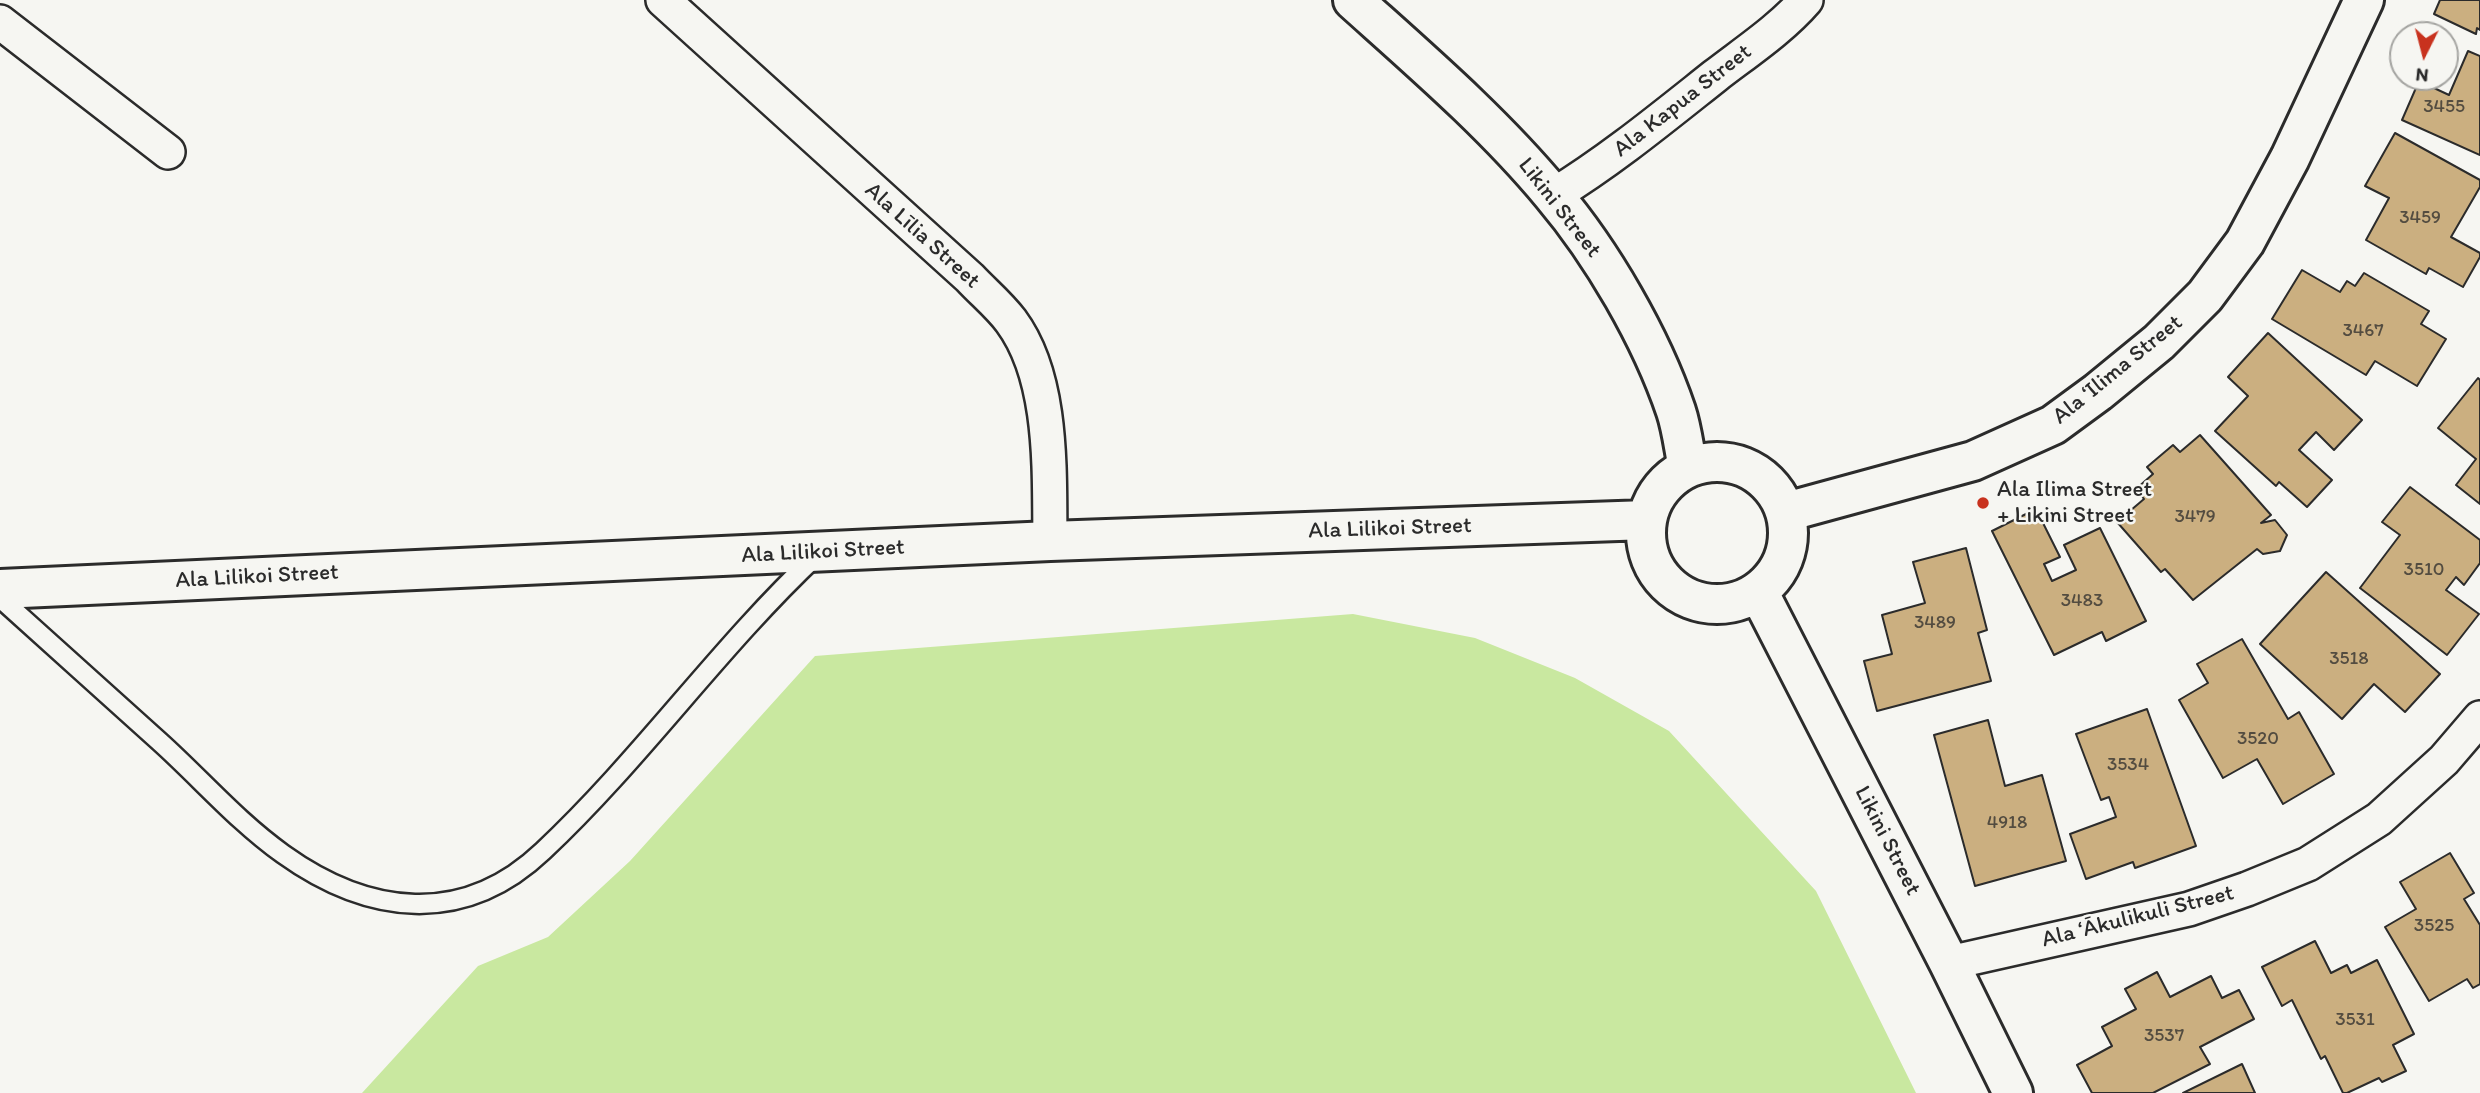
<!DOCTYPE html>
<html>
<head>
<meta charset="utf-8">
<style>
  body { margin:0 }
  #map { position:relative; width:2480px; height:1093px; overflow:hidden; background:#f6f6f2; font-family:Itim,sans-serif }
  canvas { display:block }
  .north { position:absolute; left:2389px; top:21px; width:70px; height:70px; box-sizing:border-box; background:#f6f6f2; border:2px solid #a5a5a2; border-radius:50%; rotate:186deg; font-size:19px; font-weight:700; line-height:28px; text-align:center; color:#2b2b2b }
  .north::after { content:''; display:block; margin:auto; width:24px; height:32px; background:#c8321e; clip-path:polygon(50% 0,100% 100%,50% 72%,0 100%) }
</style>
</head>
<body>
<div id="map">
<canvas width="2480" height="1093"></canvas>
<div class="north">N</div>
</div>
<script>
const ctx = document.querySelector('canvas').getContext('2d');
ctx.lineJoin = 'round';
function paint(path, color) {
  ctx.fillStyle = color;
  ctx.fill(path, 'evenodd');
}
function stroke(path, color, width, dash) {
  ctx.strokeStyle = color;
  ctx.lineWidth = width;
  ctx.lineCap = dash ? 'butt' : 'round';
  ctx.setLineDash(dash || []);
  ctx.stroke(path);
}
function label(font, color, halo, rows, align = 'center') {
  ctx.font = font + ' Itim,sans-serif';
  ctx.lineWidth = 5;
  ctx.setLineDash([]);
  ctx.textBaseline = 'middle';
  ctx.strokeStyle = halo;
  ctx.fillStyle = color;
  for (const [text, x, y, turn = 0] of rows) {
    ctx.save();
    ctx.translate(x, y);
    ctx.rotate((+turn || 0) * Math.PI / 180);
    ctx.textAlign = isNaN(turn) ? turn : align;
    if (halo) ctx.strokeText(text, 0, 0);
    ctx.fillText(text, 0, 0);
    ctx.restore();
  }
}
const green = new Path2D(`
  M1353,614L1475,638L1575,678L1669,731L1816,891L1916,1093H362L478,966L548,937L630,861L815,656Z`);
const building = new Path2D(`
  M2440,0H2480V30L2477,28L2476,34L2434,14Z
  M2468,51L2480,56V155L2402,120L2419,81L2449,95Z
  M2395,133L2480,180V187L2451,237L2480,253V257L2463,287L2429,268L2426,274L2366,240L2389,198L2365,186Z
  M2302,270L2340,292L2347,281L2355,286L2364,273L2429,311L2421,324L2446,339L2417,386L2375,361L2366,375L2272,319Z
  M2268,333L2362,420L2334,450L2316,432L2299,450L2332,480L2307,507L2279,482L2276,486L2215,431L2248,396L2228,377Z
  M2478,378L2480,380V504L2456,485L2476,459L2438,428Z
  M2200,435L2271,515L2261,523L2275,520L2287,535L2280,551L2263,554L2257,549L2193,600L2165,569L2161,572L2117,522L2144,499L2136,489L2153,474L2147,467L2173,445L2180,452Z
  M2410,487L2480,540V563L2464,585L2456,577L2446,590L2479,614L2447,655L2360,588L2400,535L2382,522Z
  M2036,509L2060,557L2044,564L2052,581L2076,570L2064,545L2100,528L2146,621L2106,641L2102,632L2054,655L1992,531Z
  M1966,548L1987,630L1978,633L1991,681L1877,711L1864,661L1892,654L1882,615L1925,603L1913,562Z
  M2326,572L2440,674L2405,712L2374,684L2342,719L2260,644Z
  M2242,639L2288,719L2299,712L2334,774L2283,804L2257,759L2223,778L2179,700L2208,683L2197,664Z
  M2147,709L2196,846L2135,868L2133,862L2086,879L2070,834L2116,817L2109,797L2101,800L2076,734Z
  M1988,720L2005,786L2042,775L2066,861L1975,886L1934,735Z
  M2450,853L2474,893L2464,899L2480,925V984L2473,988L2467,979L2429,1001L2385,927L2416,909L2400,882Z
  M2315,941L2331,973L2347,965L2351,973L2377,960L2414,1034L2393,1045L2406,1071L2382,1082L2379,1078L2347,1093H2343L2325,1056L2321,1059L2292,1000L2282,1006L2262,967Z
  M2157,972L2170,997L2211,976L2222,998L2239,990L2254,1019L2200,1047L2210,1064L2153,1093H2092L2077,1065L2112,1046L2102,1027L2136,1009L2125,989Z
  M2242,1064L2255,1093H2183Z`);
const service = new Path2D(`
  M0,598C53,646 107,694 160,742C201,779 238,822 283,854C368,915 463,927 543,851C641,759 719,647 817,555`);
const minor = new Path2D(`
  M663,0L970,278C983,292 999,305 1011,321C1054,379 1049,472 1050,541
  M0,22L168,152
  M1554,195C1611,160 1662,118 1715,76C1746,52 1781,29 1806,0
  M1949,963L2189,909L2247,889L2308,864L2379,819L2444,760L2480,718`);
const tertiary = new Path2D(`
  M1353,0C1422,62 1493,123 1552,194C1602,253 1651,337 1676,411C1682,429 1684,449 1688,468
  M1646 533a71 71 0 1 1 142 0a71 71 0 1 1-142 0Z
  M1786,512L1973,461L2053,425L2098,392L2159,342L2205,296L2245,242L2290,158L2364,0
  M0,589L1050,541L1647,520
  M1758,591L1949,963L2013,1093`);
const markers = [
  [1983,503,7,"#c8321e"]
];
const numberNames = [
  ["3455",2444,107],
  ["3459",2420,218],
  ["3467",2363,331],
  ["3479",2195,517],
  ["3510",2424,570],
  ["3483",2082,601],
  ["3489",1935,623],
  ["3518",2349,659],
  ["3520",2258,739],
  ["3534",2128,765],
  ["4918",2007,823],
  ["3525",2434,926],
  ["3531",2355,1020],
  ["3537",2164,1036]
];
const streetNames = [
  ["Ala Kapua Street",1683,101,-38],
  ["Likini Street",1559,208,52],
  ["Ala Līlia Street",922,236,42],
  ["Ala ʻIlima Street",2118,370,-39],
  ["Ala Lilikoi Street",1390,529,-2],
  ["Ala Lilikoi Street",823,552,-3],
  ["Ala Lilikoi Street",257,577,-3],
  ["Likini Street",1887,841,63],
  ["Ala ʻĀkulikuli Street",2138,917,-14]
];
const poiNames = [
  ["Ala Ilima Street",1997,490],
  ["+ Likini Street",1997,516]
];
paint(green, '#c9e8a0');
paint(building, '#cbaf80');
stroke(building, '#2b2b2b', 2);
stroke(service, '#2b2b2b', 23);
stroke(minor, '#2b2b2b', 38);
stroke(tertiary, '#2b2b2b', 44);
stroke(service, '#f6f6f2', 18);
stroke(minor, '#f6f6f2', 33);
stroke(tertiary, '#f6f6f2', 38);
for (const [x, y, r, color] of markers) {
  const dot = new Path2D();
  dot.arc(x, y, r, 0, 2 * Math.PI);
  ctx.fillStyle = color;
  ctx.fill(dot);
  stroke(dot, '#f6f6f2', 2.5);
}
label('19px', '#534c40', null, numberNames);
label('23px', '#2b2b2b', '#f6f6f2', streetNames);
label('23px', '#2b2b2b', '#f6f6f2', poiNames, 'left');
</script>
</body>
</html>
